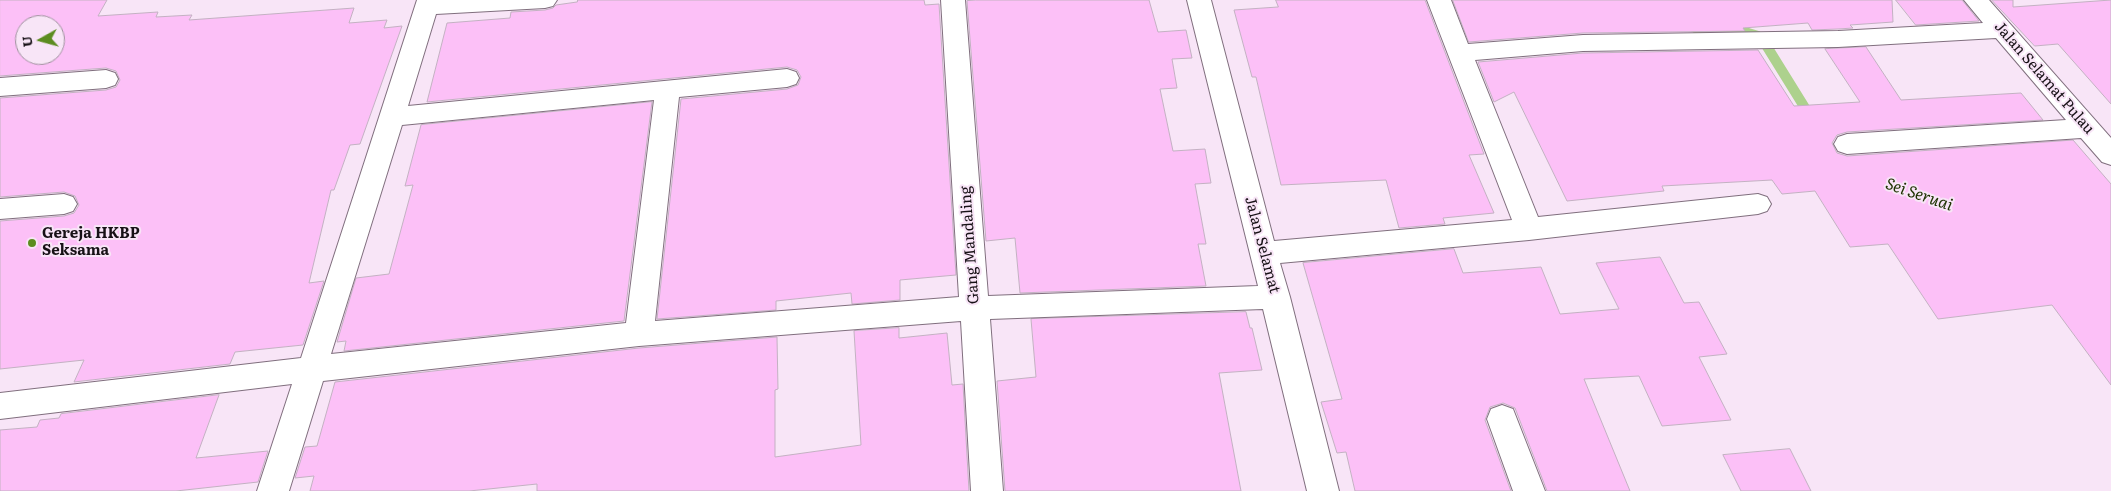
<!DOCTYPE html>
<html>
<head>
<meta charset="utf-8">
<style>
  body { margin:0 }
  #map { position:relative; width:2111px; height:491px; overflow:hidden; background:#f8e5f7; font-family:Literata,serif }
  canvas { display:block }
  .north { position:absolute; left:15px; top:15px; width:50px; height:50px; box-sizing:border-box; background:#f8e5f7; border:1px solid #9e909d; border-radius:50%; rotate:263deg; font-size:14px; font-weight:700; line-height:20px; text-align:center; color:#171116 }
  .north::after { content:''; display:block; margin:auto; width:18px; height:22px; background:#5c8c20; clip-path:polygon(50% 0,100% 100%,50% 72%,0 100%) }
</style>
</head>
<body>
<div id="map">
<canvas width="2111" height="491"></canvas>
<div class="north">U</div>
</div>
<script>
const ctx = document.querySelector('canvas').getContext('2d');
ctx.lineJoin = 'round';
function stroke(path, color, width, dash) {
  ctx.strokeStyle = color;
  ctx.lineWidth = width;
  ctx.lineCap = dash ? 'butt' : 'round';
  ctx.setLineDash(dash || []);
  ctx.stroke(path);
}
function paint(path, color) {
  ctx.fillStyle = color;
  ctx.fill(path, 'evenodd');
}
function label(font, color, halo, rows, align = 'center') {
  ctx.font = font + ' Literata,serif';
  ctx.lineWidth = 4;
  ctx.setLineDash([]);
  ctx.textBaseline = 'middle';
  ctx.strokeStyle = halo;
  ctx.fillStyle = color;
  for (const [text, x, y, turn = 0] of rows) {
    ctx.save();
    ctx.translate(x, y);
    ctx.rotate((+turn || 0) * Math.PI / 180);
    ctx.textAlign = isNaN(turn) ? turn : align;
    if (halo) ctx.strokeText(text, 0, 0);
    ctx.fillText(text, 0, 0);
    ctx.restore();
  }
}
const stream = new Path2D(`
  M1691,25L1701,32H1745L1758,36
  M1766,45L1810,116`);
const building = new Path2D(`
  M0,0H107L98,16L158,12L156,17L192,15L189,20L354,8L349,23L387,20L384,28L402,26L360,144L350,145L334,190H331L309,283L324,281L303,345L235,352L230,364L74,382L84,360L0,369V221L64,216L74,213L79,205L75,196L64,192L0,197V98L106,90L116,87L120,80L116,71L106,68L0,76ZM25,25H55V55H25Z
  M578,0H924L925,5L939,4L956,275L900,280V300L852,304L851,293L776,301V310L657,319L681,99L787,89L798,85L801,77L797,70L787,67L427,102L447,23L510,18L511,12L545,10L553,8L556,5L577,2Z
  M976,0H1149L1158,32L1186,30L1192,58L1172,59L1177,88L1160,89L1173,151L1205,149L1211,183L1195,184L1206,244H1198L1206,286L1020,293L1015,238L986,241L967,1Z
  M1276,0H1425L1484,154L1469,155L1494,213L1443,218L1445,224L1399,228L1386,180L1281,185L1256,77H1252L1234,10L1278,7Z
  M1453,0H1892L1893,22L1850,25L1853,28L1838,29L1812,30L1808,23L1743,28L1745,31L1583,33L1469,42Z
  M1896,0H1962L1979,21L1916,25Z
  M1992,0H2013V7L2111,0V104L2058,44L2035,46Z
  M1866,47L1901,100L2021,93L2043,120L1847,132L1837,135L1832,143L1837,153L1847,156L2073,140L2111,184V385L2052,305L1938,319L1888,244L1850,247L1815,191L1782,194L1772,180L1662,186L1664,191L1567,201L1514,92L1494,102L1478,62L1583,53L1758,50L1794,106L1860,102L1825,49Z
  M652,102L624,321L344,351L346,341L337,342L356,278L389,274L413,185L405,186L421,125Z
  M1454,249L1463,273L1541,267L1560,314L1619,309L1596,263L1660,257L1684,303L1699,302L1727,354L1699,357L1731,420L1662,426L1639,376L1584,379L1630,491H1547L1515,408L1503,403L1490,407L1485,420L1511,491H1355L1346,452L1337,453L1321,402L1342,399L1303,263Z
  M1246,312L1250,328H1252L1262,370L1219,373L1241,491H1005L997,381L1036,377L1031,319Z
  M899,328V338L947,333L952,385L963,384L969,491H537V484L469,491H310L314,476L295,478L305,447L317,446L335,382L639,348L777,337L778,389L775,390V457L861,445L854,331Z
  M219,395L196,458L268,451L258,482L176,491H0V430L37,427L40,420L59,418L61,414Z
  M1790,449L1811,491H1741L1723,455Z`);
const minor = new Path2D(`
  M417,0H557L553,6L545,8L436,14L408,106L787,69L796,72L799,78L796,84L787,87L679,97L655,321L959,297L941,0H965L988,296L1258,286L1187,0H1211L1274,241L1512,220L1427,0H1451L1468,44L1583,35L1838,31L1983,23L1964,0H1989L2111,138V165L2102,162L2081,138L1847,154L1838,151L1834,144L1838,137L1847,134L2066,120L1996,38L1838,47L1583,51L1475,60L1538,217L1758,194L1767,197L1771,204L1767,211L1758,214L1529,240L1280,263L1290,297L1339,491H1307L1263,309L990,319L1003,491H971L961,321L639,346L323,381L289,491H257L292,384L0,419V393L301,358ZM654,100L626,323L331,354L402,125Z
  M106,70L115,73L118,79L115,85L106,88L0,96V78Z
  M64,194L73,197L77,204L73,211L64,214L0,219V199Z
  M1502,405L1513,409L1545,491H1513L1487,419L1491,409Z`);
const markers = [
  [32,243,5,"#5c8c20"]
];
const streetNames = [
  ["Jalan Selamat Pulau",2044,78,49],
  ["Gang Mandaling",970,245,-94],
  ["Jalan Selamat",1262,245,75]
];
const poiNames = [
  ["Gereja HKBP",42,234],
  ["Seksama",42,251]
];
const waterNames = [
  ["Sei Seruai",1919,195,19]
];
stroke(stream, '#add18d', 10);
paint(building, '#fcc0f7');
stroke(building, '#c3b1c2', 1);
stroke(minor, '#806f7e', 2);
paint(minor, '#fff');
for (const [x, y, r, color] of markers) {
  const dot = new Path2D();
  dot.arc(x, y, r, 0, 2 * Math.PI);
  ctx.fillStyle = color;
  ctx.fill(dot);
  stroke(dot, '#f8e5f7', 2);
}
label('15px', '#171116', '#f8e5f7', streetNames);
label('bold 15px', '#171116', '#f8e5f7', poiNames, 'left');
label('italic 16px', '#1d3201', '#f8e5f7', waterNames);
</script>
</body>
</html>
